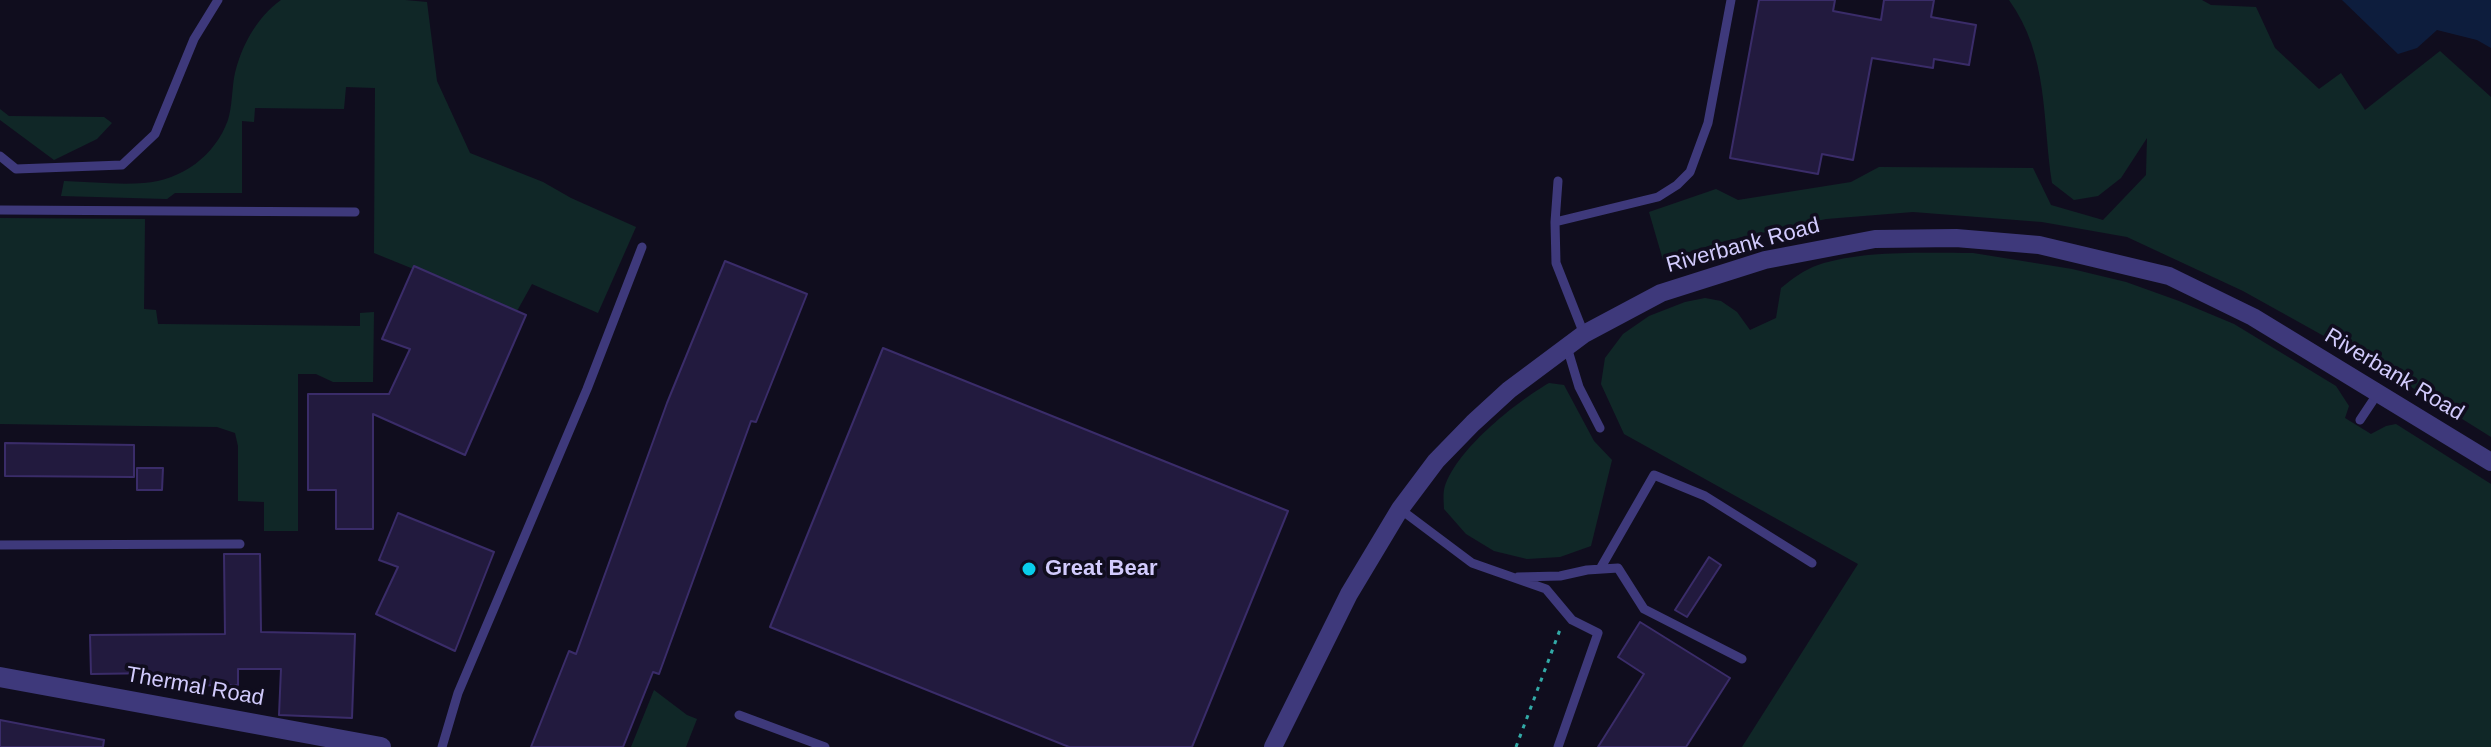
<!DOCTYPE html>
<html>
<head>
<meta charset="utf-8">
<style>
  body { margin:0 }
  canvas { display:block; background:#100d1e }
</style>
</head>
<body>
<canvas width="2491" height="747"></canvas>
<script>
const ctx = document.querySelector('canvas').getContext('2d');
ctx.lineJoin = 'round';
function paint(path, color) {
  ctx.fillStyle = color;
  ctx.fill(path, 'evenodd');
}
function stroke(path, color, width, dash) {
  ctx.strokeStyle = color;
  ctx.lineWidth = width;
  ctx.lineCap = dash ? 'butt' : 'round';
  ctx.setLineDash(dash || []);
  ctx.stroke(path);
}
function label(font, color, halo, rows, align = 'center') {
  ctx.font = font + ' Helvetica,sans-serif';
  ctx.lineWidth = 7;
  ctx.setLineDash([]);
  ctx.textBaseline = 'middle';
  ctx.strokeStyle = halo;
  ctx.fillStyle = color;
  for (const [text, x, y, turn = 0] of rows) {
    ctx.save();
    ctx.translate(x, y);
    ctx.rotate((+turn || 0) * Math.PI / 180);
    ctx.textAlign = isNaN(turn) ? turn : align;
    if (halo) ctx.strokeText(text, 0, 0);
    ctx.fillText(text, 0, 0);
    ctx.restore();
  }
}
const green = new Path2D(`
  M281,0H405L427,2L437,81L470,153L543,182L571,198L636,227L598,313L532,284L517,311L374,253L375,88L346,87L344,109L255,108L254,122L242,121V193H175L167,199L61,196L64,181C90,182 118,185 144,183C182,180 215,156 228,120C232,107 232,91 234,78C240,48 256,18 281,0Z
  M2009,0H2202L2211,5L2256,7L2275,48L2319,89L2341,73L2365,110L2440,51L2491,97V437L2376,365L2243,291L2127,237L2042,222L1913,212L1826,219L1725,241L1663,260L1649,212L1716,189L1738,200L1851,182L1879,167L2033,168L2051,205L2103,220L2146,175L2147,138L2121,178L2098,196L2074,200L2052,183C2042,118 2049,56 2009,0Z
  M0,109L9,116L104,117L112,123L97,139L54,160L0,120Z
  M0,218L145,219L144,309L156,310L158,324L360,326V313L374,312L373,382H333L316,374H298V531H264V502L238,501V446L235,433L217,427L0,424Z
  M1973,253L2072,269L2126,282L2179,301L2234,324L2336,386L2349,406L2345,418L2371,434L2386,426L2396,424L2491,484V747H1742L1858,564L1624,434L1601,384L1605,358L1623,334L1649,316L1685,302L1705,298L1721,301L1737,312L1750,330L1776,318L1781,288C1792,279 1804,270 1818,265C1862,250 1926,253 1973,253Z
  M1549,383L1564,385L1594,441L1612,460L1591,546L1560,557L1527,559L1494,551L1466,534L1444,509C1444,504 1443,496 1444,490C1453,452 1516,402 1549,383Z
  M654,690L687,715L697,719L686,747H631Z`);
const water = new Path2D(`
  M2342,0H2491V48L2477,40L2437,30L2417,48L2398,54Z`);
const building = new Path2D(`
  M1759,0H1835L1833,11L1881,20L1884,0H1934L1931,17L1976,25L1969,65L1934,59L1933,68L1872,58L1853,160L1822,154L1818,174L1730,158Z
  M725,261L807,294L756,422L751,421L659,674L653,672L623,747H531L569,651L576,654L667,403Z
  M414,266L526,315L465,455L373,414V529H336V490H308V394H389L410,349L382,339Z
  M883,348L1288,511L1192,747H1069L770,627Z
  M5,443L134,445V477L5,476Z
  M137,468H163L162,490H137Z
  M398,513L494,552L455,651L376,614L398,567L379,560Z
  M224,554H260L261,632L355,634L352,718L279,715L281,669H238V685L157,686V673L91,674L90,635L225,634Z
  M1709,557L1721,565L1687,617L1675,610Z
  M1640,622L1730,678L1686,747H1598L1644,674L1618,657Z
  M0,720L104,740L103,747H0Z`);
const path = new Path2D(`
  M1516,747L1561,627`);
const service = new Path2D(`
  M0,156L16,169L122,165L155,134L194,39L218,0
  M1558,181L1555,222L1556,263L1584,334
  M0,210L355,212
  M1555,222L1658,197L1677,185L1690,172L1708,123L1731,0
  M1567,347L1579,387L1600,428
  M2360,420L2378,393
  M1400,509L1472,563L1546,589L1572,620L1598,633L1558,747
  M0,545L240,544
  M1600,569L1654,475L1705,496L1812,563
  M1518,577L1560,576L1587,570L1618,568L1644,609L1742,659
  M739,715L825,747
  M442,747L458,693L587,389L642,247`);
const minor = new Path2D(`
  M1273,747L1349,594L1400,509L1436,461L1473,423L1509,390L1584,334L1661,293L1765,260L1875,239L1956,238L2039,245L2169,276L2253,317L2491,462`);
const tertiary = new Path2D(`
  M0,677L381,747`);
const markers = [
  [1029,569,8,"#09cdeb"]
];
const streetNames = [
  ["Riverbank Road",1743,246,-15],
  ["Riverbank Road",2394,375,31],
  ["Thermal Road",195,687,10]
];
const poiNames = [
  ["Great Bear",1045,569]
];
paint(green, '#102727');
paint(water, '#0d1d3d');
paint(building, '#221a3e');
stroke(building, '#3a2c69', 2);
stroke(path, '#32aaa7', 3, [4, 6]);
stroke(service, '#3e397b', 9);
stroke(minor, '#3e397b', 18);
stroke(tertiary, '#3e397b', 20);
for (const [x, y, r, color] of markers) {
  const dot = new Path2D();
  dot.arc(x, y, r, 0, 2 * Math.PI);
  ctx.fillStyle = color;
  ctx.fill(dot);
  stroke(dot, '#100d1e', 3);
}
label('22px', '#d2cbfd', '#100d1e', streetNames);
label('bold 22px', '#d2cbfd', '#100d1e', poiNames, 'left');
</script>
</body>
</html>
